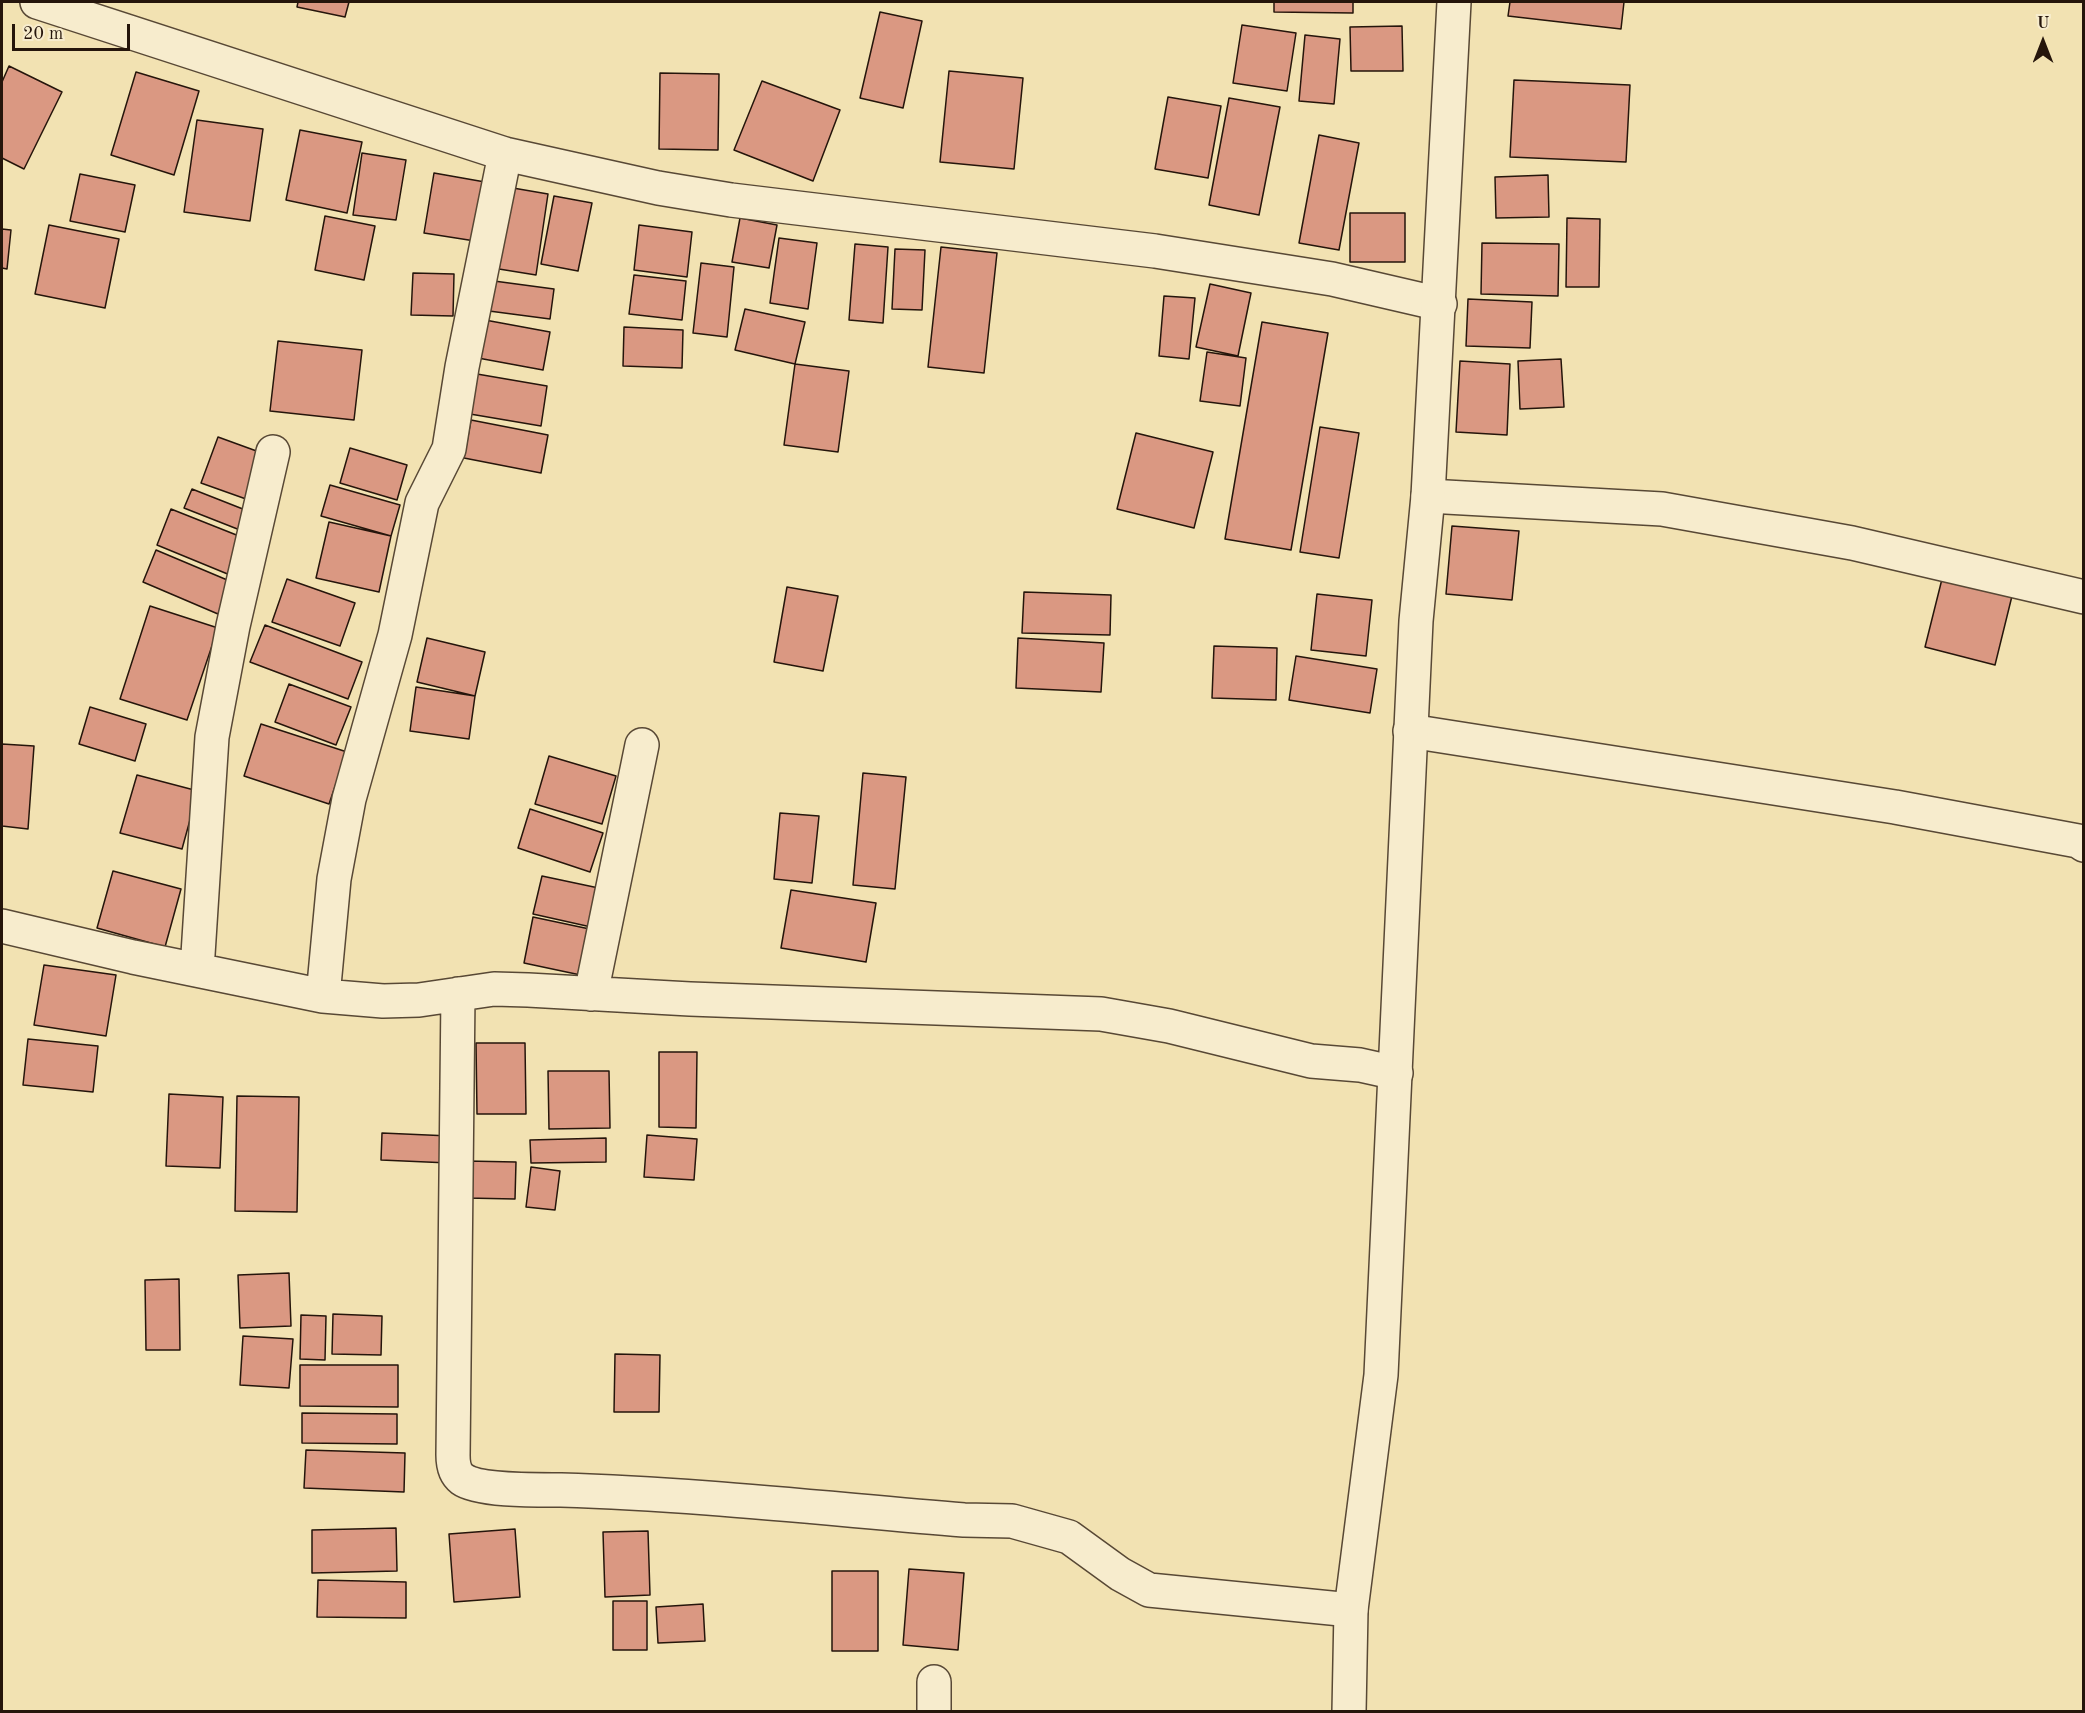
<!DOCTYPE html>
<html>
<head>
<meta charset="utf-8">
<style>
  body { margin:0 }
  #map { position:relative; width:2085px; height:1713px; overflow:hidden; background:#f2e2b2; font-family:"Old Standard TT",serif }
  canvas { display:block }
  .frame { position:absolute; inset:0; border:3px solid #25150b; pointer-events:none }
  .north { position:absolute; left:2013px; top:12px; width:60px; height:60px; -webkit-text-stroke:4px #f7eccd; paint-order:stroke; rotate:0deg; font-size:16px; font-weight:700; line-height:24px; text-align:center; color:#25150b }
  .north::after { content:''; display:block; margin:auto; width:21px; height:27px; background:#25150b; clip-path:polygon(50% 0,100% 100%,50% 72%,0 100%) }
  .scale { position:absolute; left:12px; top:24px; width:118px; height:27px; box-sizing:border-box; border:3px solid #25150b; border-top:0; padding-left:8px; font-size:18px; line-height:21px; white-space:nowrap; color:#25150b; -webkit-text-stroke:4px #f7eccd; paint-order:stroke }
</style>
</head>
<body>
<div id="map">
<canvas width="2085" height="1713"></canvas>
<div class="frame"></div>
<div class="north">U</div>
<div class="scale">20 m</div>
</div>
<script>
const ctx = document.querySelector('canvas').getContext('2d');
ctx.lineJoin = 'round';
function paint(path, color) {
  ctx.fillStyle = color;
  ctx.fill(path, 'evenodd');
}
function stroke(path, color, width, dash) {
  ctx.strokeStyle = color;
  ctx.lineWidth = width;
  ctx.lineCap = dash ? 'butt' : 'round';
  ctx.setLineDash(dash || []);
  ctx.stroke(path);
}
const building = new Path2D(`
  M298,2H349L345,17L297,7Z
  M1274,2H1353V13L1274,12Z
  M1510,2H1624L1621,29L1508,16Z
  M880,12L922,21L903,108L860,98Z
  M1242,25L1296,33L1287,91L1233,83Z
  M1402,26L1403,71H1351L1350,27Z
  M1305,35L1340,39L1334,104L1299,101Z
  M9,66L62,92L24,169L2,158V82Z
  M949,71L1023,78L1014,169L940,162Z
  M136,72L199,91L174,175L111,155Z
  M660,73L719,74L718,150L659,149Z
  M1514,80L1630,85L1626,162L1510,157Z
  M762,81L840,110L813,181L734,150Z
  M1168,97L1221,106L1208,178L1155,169Z
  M1229,98L1280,107L1259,215L1209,205Z
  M197,120L263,129L250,221L184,212Z
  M300,130L362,142L347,213L286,200Z
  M1319,135L1359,143L1339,250L1299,243Z
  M362,153L406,160L396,220L353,215Z
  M434,173L485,182L475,241L424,233Z
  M80,174L135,185L125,232L70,221Z
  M1548,175L1549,217L1496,218L1495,177Z
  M513,188L548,194L536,275L499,269Z
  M554,196L592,203L578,271L541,264Z
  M1350,213H1405V262H1350Z
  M325,216L375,226L364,280L315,270Z
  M740,218L777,225L769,268L732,262Z
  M1567,218L1600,219L1599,287H1566Z
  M49,225L119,239L105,308L35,294Z
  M639,225L692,232L687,277L634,270Z
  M2,229L11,230L7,269L2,268Z
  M779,238L817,243L808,309L770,303Z
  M1482,243L1559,244L1558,296L1481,294Z
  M855,244L888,247L883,323L849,320Z
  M941,247L997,253L984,373L928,367Z
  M895,249L925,250L922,310L892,309Z
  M701,263L734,267L727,337L693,333Z
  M413,273L454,274L453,316L411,315Z
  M634,275L686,281L682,320L629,314Z
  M494,281L554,289L550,319L489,311Z
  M1210,284L1251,293L1238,356L1196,347Z
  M1164,296L1195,298L1189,359L1159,356Z
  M1468,299L1532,302L1530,348L1466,346Z
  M745,309L805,322L795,364L735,350Z
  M485,320L550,332L543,370L478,358Z
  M1262,322L1328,333L1291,550L1225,539Z
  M624,327L683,330L682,368L623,366Z
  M278,341L362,350L354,420L270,411Z
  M1207,352L1246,358L1240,406L1200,401Z
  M1561,359L1564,407L1520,409L1518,361Z
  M1460,361L1510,364L1507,435L1456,432Z
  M795,364L849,371L838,452L784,445Z
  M477,374L547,386L541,426L470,414Z
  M471,420L548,435L541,473L464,458Z
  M1320,427L1359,433L1339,558L1300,552Z
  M1136,433L1213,452L1194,528L1117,509Z
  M218,437L262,453L246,499L201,483Z
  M350,448L407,465L397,500L340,483Z
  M330,485L400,505L391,536L321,516Z
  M192,489L253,513L245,532L184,508Z
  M171,509L244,538L230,575L157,545Z
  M329,522L391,536L379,592L316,578Z
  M1452,526L1519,531L1512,600L1446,594Z
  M156,550L232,582L218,614L143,582Z
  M287,579L355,603L340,646L272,622Z
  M1942,579L2012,596L1995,665L1925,647Z
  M787,587L838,596L823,671L774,662Z
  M1024,592L1111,595L1110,635L1022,633Z
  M1317,594L1372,600L1366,656L1311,650Z
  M150,606L218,628L187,720L120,699Z
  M265,625L362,662L348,699L250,662Z
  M427,638L485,652L475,696L417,682Z
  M1018,638L1104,643L1101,692L1016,688Z
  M1214,646L1277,648L1276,700L1212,698Z
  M1296,656L1377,669L1370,713L1289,700Z
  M289,684L351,707L336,745L275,722Z
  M416,687L475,696L469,739L410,731Z
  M90,707L146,724L135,761L79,744Z
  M261,724L347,752L329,804L244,776Z
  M2,744L34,746L28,829L2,826Z
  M549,756L616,776L602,824L535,804Z
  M863,773L906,777L895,889L853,885Z
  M137,775L198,791L182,849L120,833Z
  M530,809L603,833L590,872L518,848Z
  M780,813L819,816L812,883L774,879Z
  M113,871L181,889L165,947L97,928Z
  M542,876L608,890L600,929L533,914Z
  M791,890L876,903L866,962L781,948Z
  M533,917L599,931L590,977L524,963Z
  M44,965L116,975L106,1036L34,1025Z
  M28,1039L98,1046L93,1092L23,1085Z
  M476,1043H525L526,1114H477Z
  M659,1052H697L696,1128L659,1127Z
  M548,1071H609L610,1128L549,1129Z
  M169,1094L223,1097L220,1168L166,1166Z
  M237,1096L299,1097L297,1212L235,1211Z
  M382,1133L450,1136L449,1163L381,1160Z
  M647,1135L697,1139L694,1180L644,1177Z
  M606,1138V1162L531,1163L530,1140Z
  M466,1161L516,1162L515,1199L466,1198Z
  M531,1167L560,1171L555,1210L526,1207Z
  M289,1273L291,1326L240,1328L238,1275Z
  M179,1279L180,1350H146L145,1280Z
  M333,1314L382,1316L381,1355L332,1354Z
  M301,1315L326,1316L325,1360L300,1359Z
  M243,1336L293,1339L289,1388L240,1385Z
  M615,1354L660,1355L659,1412H614Z
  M300,1365H398V1407L300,1406Z
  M302,1413L397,1414V1444L302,1443Z
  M306,1450L405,1453L404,1492L304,1488Z
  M396,1528L397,1571L312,1573V1530Z
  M515,1529L520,1597L454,1602L449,1534Z
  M648,1531L650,1595L605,1597L603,1532Z
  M909,1569L964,1573L958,1650L903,1645Z
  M832,1571H878V1651H832Z
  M318,1580L406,1582V1618L317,1617Z
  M613,1601H647V1650H613Z
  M703,1604L705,1641L658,1643L656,1607Z`);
const minor = new Path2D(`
  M37,2L505,154L658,188L731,200L1155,251L1332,279L1440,304
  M505,154L462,367L449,449L422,503L395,635L349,799L334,879L323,996L383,1001L419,1000L494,989L528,990L690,999L1101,1014L1169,1026L1311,1061L1360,1065L1396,1073
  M1428,496L1662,509L1852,543L2084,597
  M1410,731L1895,807L2078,841L2084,845
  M2,926L133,957L323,996
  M197,970L212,737L233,626L273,452
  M458,994L453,1455C453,1464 454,1473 462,1479C478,1491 539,1490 561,1490C695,1494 829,1509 964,1520L1012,1521L1069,1537L1120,1574L1149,1590L1351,1610
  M591,994L642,745
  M934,1682V1712`);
const tertiary = new Path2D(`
  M1349,1712L1351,1610L1381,1375L1416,621L1428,496L1454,2`);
paint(building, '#da9882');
stroke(building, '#25150b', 1.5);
stroke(minor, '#584835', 36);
stroke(tertiary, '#584835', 36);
stroke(minor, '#f7eccd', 33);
stroke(tertiary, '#f7eccd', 33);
</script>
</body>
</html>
